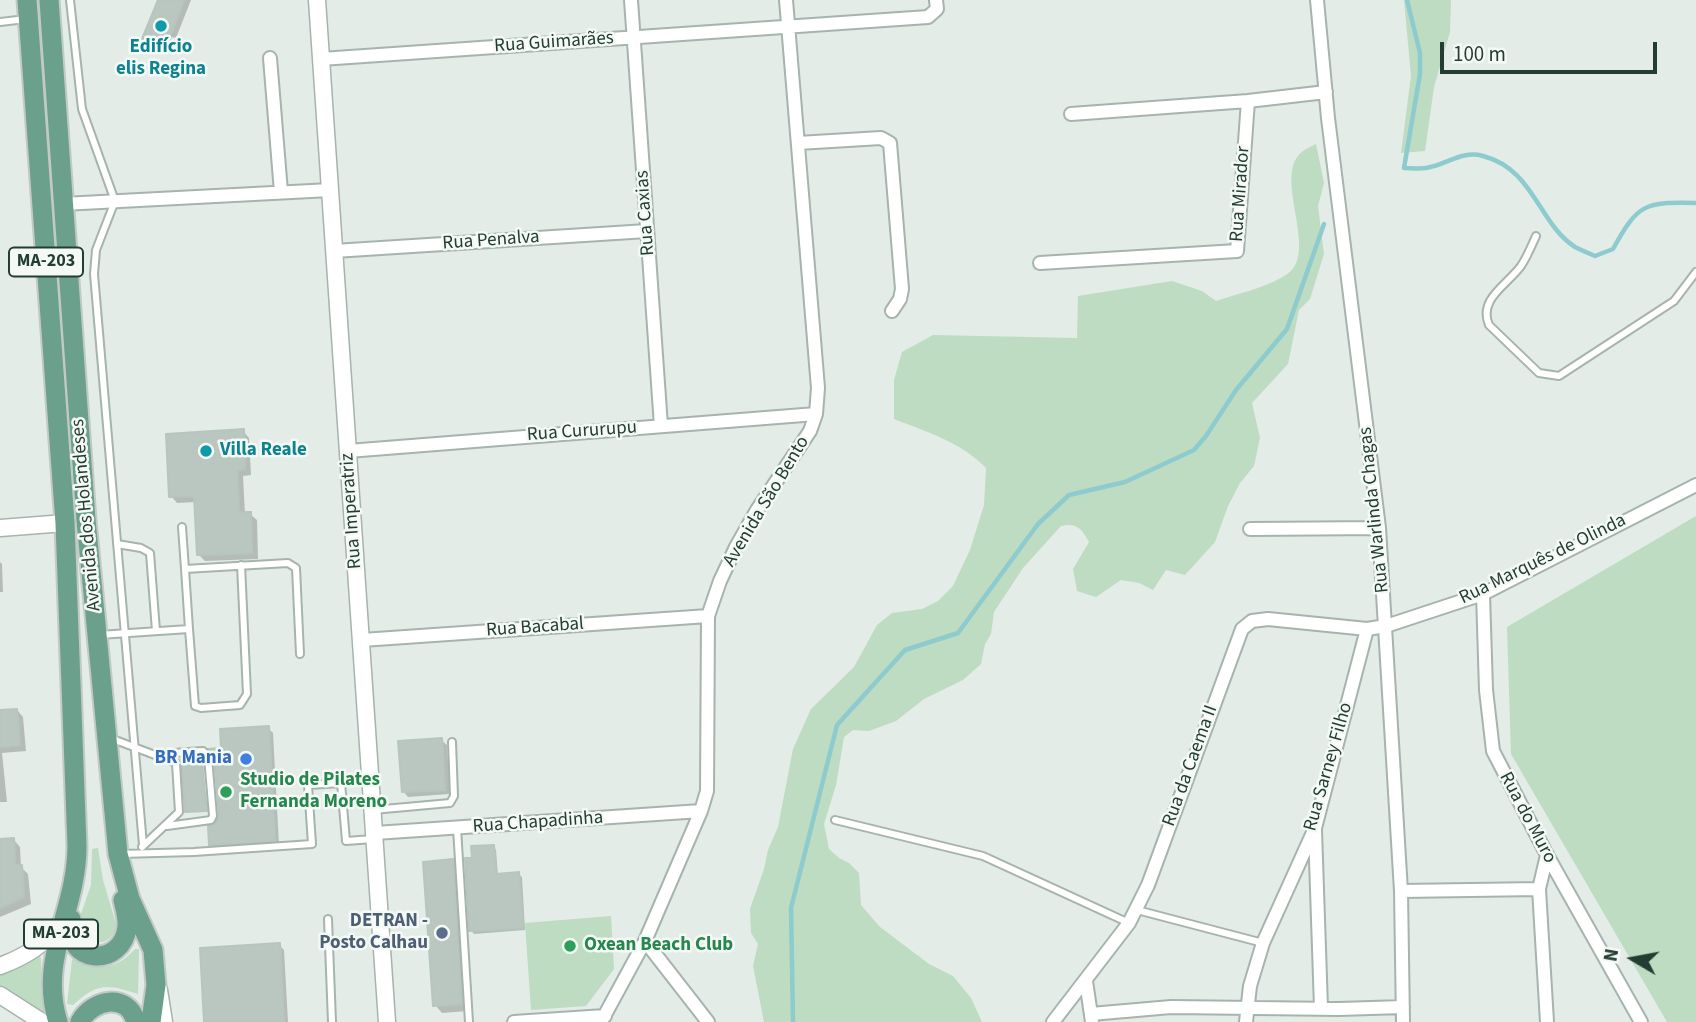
<!DOCTYPE html>
<html>
<head>
<meta charset="utf-8">
<style>
  body { margin:0 }
  #map { position:relative; width:1696px; height:1022px; overflow:hidden; background:#e3ece7; font-family:"Source Sans 3",sans-serif }
  canvas { display:block }
  .north { position:absolute; left:1598px; top:924px; width:70px; height:70px; -webkit-text-stroke:5px #f4f9f6; paint-order:stroke; rotate:280deg; font-size:19px; font-weight:700; line-height:28px; text-align:center; color:#243d33 }
  .north::after { content:''; display:block; margin:auto; width:24px; height:32px; background:#243d33; clip-path:polygon(50% 0,100% 100%,50% 72%,0 100%) }
  .scale { position:absolute; left:1440px; top:42px; width:217px; height:32px; box-sizing:border-box; border:4px solid #243d33; border-top:0; padding-left:9px; font-size:21px; line-height:24px; white-space:nowrap; color:#243d33; -webkit-text-stroke:5px #f4f9f6; paint-order:stroke }
</style>
</head>
<body>
<div id="map">
<canvas width="1696" height="1022"></canvas>
<div class="north">N</div>
<div class="scale">100 m</div>
</div>
<script>
const ctx = document.querySelector('canvas').getContext('2d');
ctx.lineJoin = 'round';
function paint(path, color) {
  ctx.fillStyle = color;
  ctx.fill(path, 'evenodd');
}
function stroke(path, color, width, dash) {
  ctx.strokeStyle = color;
  ctx.lineWidth = width;
  ctx.lineCap = dash ? 'butt' : 'round';
  ctx.setLineDash(dash || []);
  ctx.stroke(path);
}
function label(font, color, halo, rows, align = 'center') {
  ctx.font = font + ' "Source Sans 3",sans-serif';
  ctx.lineWidth = 5;
  ctx.setLineDash([]);
  ctx.textBaseline = 'middle';
  ctx.strokeStyle = halo;
  ctx.fillStyle = color;
  for (const [text, x, y, turn = 0] of rows) {
    ctx.save();
    ctx.translate(x, y);
    ctx.rotate((+turn || 0) * Math.PI / 180);
    ctx.textAlign = isNaN(turn) ? turn : align;
    if (halo) ctx.strokeText(text, 0, 0);
    ctx.fillText(text, 0, 0);
    ctx.restore();
  }
}
const green = new Path2D(`
  M1404,0H1451L1450,32L1434,87L1425,151L1401,153L1411,76Z
  M1316,144L1324,183L1318,206L1324,254L1310,299L1299,310L1288,364L1252,403L1260,438L1254,466L1240,483L1228,506L1215,542L1185,575L1166,570L1153,590L1139,583L1121,580L1096,597L1077,591L1073,569L1089,542C1082,529 1077,522 1061,526L1023,568L994,612L991,634L985,644L981,664L963,680L924,699L896,721L869,731L853,730L844,737L836,785L824,824L829,849L839,858L849,863L859,873L861,905L880,927L929,964L953,976L971,998L982,1022H764L753,966L758,944L751,933L750,909L764,869L768,850L778,827L793,749L811,709L854,667L877,625L892,613L922,609L938,601L953,586L970,550L984,505L986,468C961,442 927,432 894,419V380L902,352L933,335L1077,338L1078,296L1172,281L1202,291L1216,301C1237,294 1276,285 1291,271C1315,248 1277,181 1298,156C1301,151 1310,147 1316,144Z
  M1696,516V1022H1667L1511,754L1507,627Z
  M98,848L103,880L117,927C111,941 104,944 90,942L80,930V917L91,885L92,849Z
  M611,916L614,969L586,1006L531,1010L525,923Z
  M135,949H139L138,994C107,984 98,982 73,1005L67,1004L72,960L75,958C98,973 118,968 135,949Z
  M37,956H40L41,959L42,997L49,1019L0,990V973Z`);
const shadow = new Path2D(`
  M160,0H191L176,38L172,37L168,48L149,44L144,39Z
  M243,431L249,438L251,475L243,476L245,514H250L257,520L258,559L205,561L198,554L196,502L177,503L171,496Z
  M0,562L2,564L3,592H0Z
  M17,710L23,717L26,751L2,753L7,802H0V712Z
  M268,728L273,733L279,845L216,850L211,845L216,826Z
  M441,740L447,745L450,794L408,797L403,791Z
  M200,759L203,762L207,811L188,812Z
  M13,839L20,847L21,867L28,874L31,904L0,917V840Z
  M493,846L496,850L498,876L518,874L522,877L525,930L474,934L471,930L474,860Z
  M453,861L460,868L468,1011L442,1013L435,1005Z
  M279,945L284,950L288,1022H206Z`);
const stream = new Path2D(`
  M1407,0L1420,53V74L1404,168C1411,168 1419,169 1426,168C1447,165 1461,150 1483,156C1534,169 1538,223 1575,247C1581,250 1588,253 1595,256L1613,249C1638,203 1645,202 1696,203
  M793,1022L791,908L837,725L905,650L958,633L1038,524L1069,495L1125,482L1194,450L1206,436L1236,390L1287,329L1324,224`);
const building = new Path2D(`
  M158,0H184L171,34L167,33L162,44L142,39Z
  M244,429L245,469L237,470L239,512H251L252,553L197,555L194,496L169,497L166,434Z
  M17,709L20,745L0,747V710Z
  M269,726L275,841L209,845L208,826L215,824L219,816L214,757L208,749L221,748L220,729Z
  M442,738L445,790L402,792L398,741Z
  M200,757L207,811L185,812L181,758Z
  M14,838L15,865H22L24,897L0,908V839Z
  M494,845L496,874L519,872L523,928L469,931L465,858H472L471,846Z
  M453,859L462,1004L433,1006L423,862Z
  M280,943L284,1022H204L200,948Z`);
const service = new Path2D(`
  M70,0L82,109L115,201L96,250L94,274L143,845
  M0,22L26,19
  M1536,236C1531,247 1527,257 1521,266C1507,285 1478,299 1489,325L1539,373L1559,376L1674,301L1696,272
  M182,527L185,569
  M117,544L141,548L150,553L156,631
  M189,629L195,706L201,708L240,705L247,694L241,565
  M99,635L189,629L185,569L288,563L296,568L300,654
  M110,738L176,763L179,812L142,847
  M159,754L203,751L208,757L213,816L211,820L167,826
  M373,810L450,803L454,796L452,742
  M835,820L983,856L1129,923
  M457,828L469,1022
  M120,854L194,852L312,844L308,785L341,783L346,841L373,839
  M1137,910L1263,943
  M328,919L332,1022`);
const minor = new Path2D(`
  M631,0L661,426
  M1317,0L1328,118L1379,528L1401,891L1403,1022
  M270,58L281,192
  M321,59L928,17L937,9L936,0
  M1071,114L1248,101L1326,92
  M798,143L881,138L890,143L902,289L900,299L892,311
  M63,204L330,190
  M334,251L647,231
  M1040,263L1237,251L1248,101
  M348,451L816,414
  M1250,529L1379,528
  M1483,594L1486,690L1493,751L1547,855L1641,1022
  M362,640L708,616
  M1315,830L1321,1008
  M375,833L701,811
  M1401,891L1539,889
  M645,941L708,1022
  M1086,981L1092,1022
  M1091,1014L1171,1007L1339,1009L1403,1007
  M514,1022L605,1016
  M601,1022L645,941L701,811L707,791L708,616L720,581L736,547L757,510L810,431L816,414L818,388L786,0
  M1053,1022L1129,923L1148,885L1242,629L1252,621L1268,619L1367,629L1386,626L1483,594L1696,485
  M1246,1022L1250,986L1263,943L1315,828L1367,629
  M1547,1022L1539,889L1547,855`);
const tertiary = new Path2D(`
  M317,0L387,1022
  M0,528L65,523
  M0,966C27,956 45,944 62,921
  M159,990L164,1022
  M0,995L42,1022`);
const primary = new Path2D(`
  M27,0L65,523L77,846C77,910 38,959 58,1022
  M49,0L86,520L118,854L130,899L153,950L156,985L151,1022
  M71,919C64,967 123,967 127,927C128,918 125,909 123,900
  M80,1022C92,999 128,992 136,1022`);
const markers = [
  [161,26,7,"#0f9aa8"],
  [206,451,7,"#0f9aa8"],
  [246,759,7,"#3f7fe0"],
  [226,792,7,"#2e9e5b"],
  [442,933,7,"#5c6f8a"],
  [570,946,7,"#2e9e5b"]
];
const shields = [
  [46,262,74],
  [61,934,74]
];
const shieldNames = [
  ["MA-203",46,262],
  ["MA-203",61,934]
];
const streetNames = [
  ["Rua Guimarães",554,43,-4],
  ["Rua Mirador",1241,194,-86],
  ["Rua Caxias",646,213,-94],
  ["Rua Penalva",491,241,-4],
  ["Rua Cururupu",582,432,-4],
  ["Avenida São Bento",767,502,-59],
  ["Rua Warlinda Chagas",1375,510,-96],
  ["Rua Imperatriz",352,511,-94],
  ["Avenida dos Holandeses",87,515,-95],
  ["Rua Marquês de Olinda",1543,560,-26],
  ["Rua Bacabal",535,628,-4],
  ["Rua da Caema II",1191,766,-70],
  ["Rua Sarney Filho",1329,767,-74],
  ["Rua do Muro",1527,818,62],
  ["Rua Chapadinha",538,823,-4]
];
const cultureNames = [
  ["Edifício",161,48],
  ["elis Regina",161,70],
  ["Villa Reale",220,451,"left"]
];
const shopNames = [
  ["BR Mania",232,759]
];
const leisureNames = [
  ["Studio de Pilates",240,781],
  ["Fernanda Moreno",240,803],
  ["Oxean Beach Club",584,946]
];
const serviceNames = [
  ["DETRAN -",428,922],
  ["Posto Calhau",428,944]
];
paint(green, '#bddcc2');
paint(shadow, '#0003');
stroke(stream, '#8ecbce', 4.5);
paint(building, '#b9c7c0');
stroke(building, '#b6c6be', 2);
stroke(service, '#a6b4ad', 10);
stroke(minor, '#a6b4ad', 16);
stroke(tertiary, '#a6b4ad', 19);
stroke(primary, '#c2c9c6', 23);
stroke(service, '#fff', 6);
stroke(minor, '#fff', 12);
stroke(tertiary, '#fff', 16);
stroke(primary, '#6aa08c', 19);
for (const [x, y, r, color] of markers) {
  const dot = new Path2D();
  dot.arc(x, y, r, 0, 2 * Math.PI);
  ctx.fillStyle = color;
  ctx.fill(dot);
  stroke(dot, '#f4f9f6', 2.5);
}
for (const [x, y, w] of shields) {
  const box = new Path2D();
  box.roundRect(x - w / 2, y - 14.5, w, 29, 5);
  ctx.fillStyle = '#f4f9f6';
  ctx.fill(box);
  stroke(box, '#243d33', 2);
}
label('bold 18px', '#243d33', null, shieldNames);
label('19px', '#243d33', '#f4f9f6', streetNames);
label('bold 19px', '#0d838f', '#f4f9f6', cultureNames);
label('bold 19px', '#366cbe', '#f4f9f6', shopNames, 'right');
label('bold 19px', '#27864d', '#f4f9f6', leisureNames, 'left');
label('bold 19px', '#4e5e75', '#f4f9f6', serviceNames, 'right');
</script>
</body>
</html>
